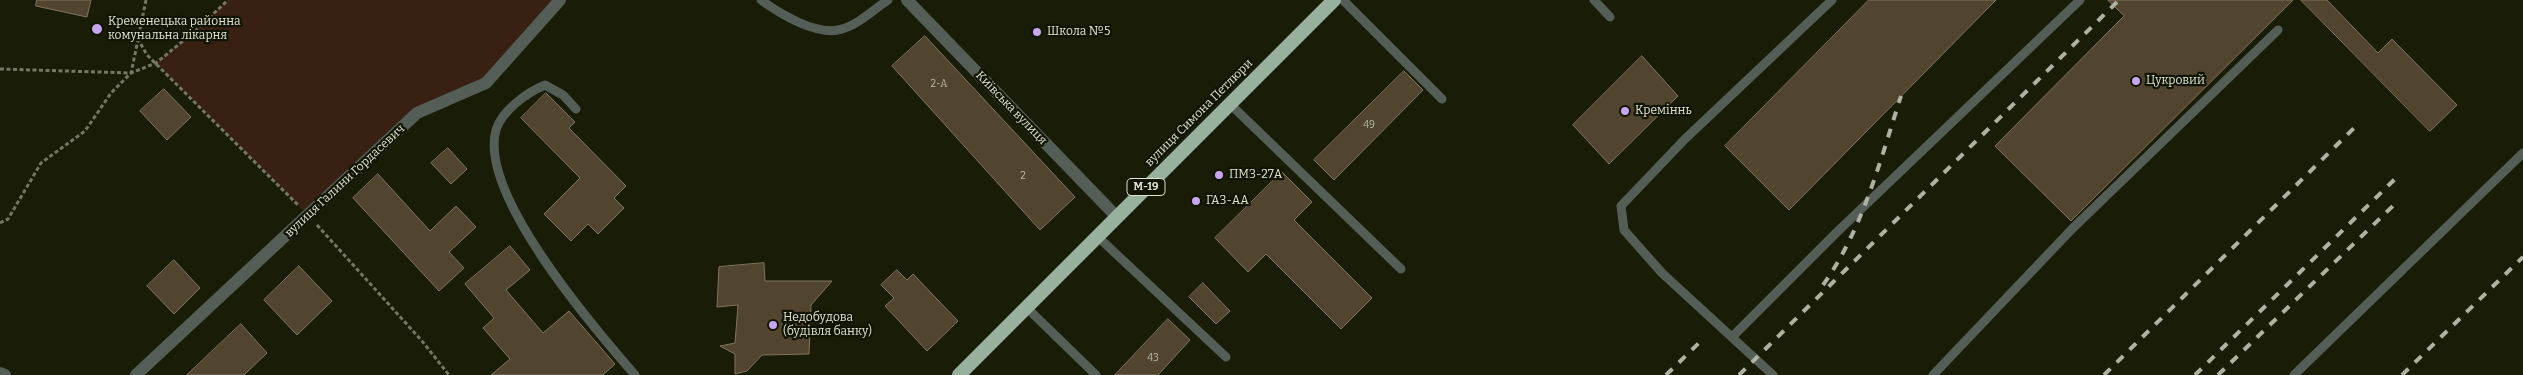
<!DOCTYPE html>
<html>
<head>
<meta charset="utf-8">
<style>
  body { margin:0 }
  canvas { display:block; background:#191d07 }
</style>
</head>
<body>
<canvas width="2523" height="375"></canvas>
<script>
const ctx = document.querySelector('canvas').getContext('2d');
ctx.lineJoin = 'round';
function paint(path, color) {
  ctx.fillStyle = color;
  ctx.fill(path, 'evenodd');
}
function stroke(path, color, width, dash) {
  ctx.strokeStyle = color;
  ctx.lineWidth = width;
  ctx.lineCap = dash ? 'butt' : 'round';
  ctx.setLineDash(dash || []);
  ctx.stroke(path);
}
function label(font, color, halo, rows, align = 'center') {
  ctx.font = font + ' Bitter,serif';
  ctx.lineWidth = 4.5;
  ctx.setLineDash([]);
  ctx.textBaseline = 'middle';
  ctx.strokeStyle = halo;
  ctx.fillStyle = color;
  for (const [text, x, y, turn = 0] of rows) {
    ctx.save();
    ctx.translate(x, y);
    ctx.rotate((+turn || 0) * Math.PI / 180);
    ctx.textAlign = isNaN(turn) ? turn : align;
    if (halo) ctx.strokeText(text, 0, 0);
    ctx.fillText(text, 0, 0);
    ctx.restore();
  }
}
const green = new Path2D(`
  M228,0H560L486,83L417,113L308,215L156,63L194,32Z`);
const building = new Path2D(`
  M37,0H91L87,17L36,6Z
  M1869,0H1996L1789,210L1725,146Z
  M2108,0H2293L2071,221L1995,146L2124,16Z
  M2301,0H2327L2378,53L2392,39L2457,105L2430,131Z
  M925,36L1075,197L1040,230L892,66Z
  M1642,56L1678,96L1609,164L1573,125Z
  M1404,71L1423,90L1334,180L1314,160Z
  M164,89L191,117L167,140L140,111Z
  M546,93L575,122L569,128L626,186L614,198L624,208L598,234L588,224L571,241L544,214L580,178L521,118Z
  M448,148L467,169L451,184L431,163Z
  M1282,172L1312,202L1294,220L1372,298L1341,329L1266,254L1248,272L1215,238Z
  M378,174L430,231L456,206L476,227L449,252L464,268L439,291L353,198Z
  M510,246L530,270L506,290L543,333L569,311L615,364L603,375H491L510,359L483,328L494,318L465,284Z
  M174,260L200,288L174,314L147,286Z
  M764,263L765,281H832L811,305L809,354L762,355L747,371L735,374V354L720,346L735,343L738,305L717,307L719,267Z
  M299,266L332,301L297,335L264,300Z
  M897,270L907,280L913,274L958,321L927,351L885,306L894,298L881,285Z
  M1203,283L1230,311L1216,324L1189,297Z
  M1168,319L1190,340L1158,375H1115Z
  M241,324L267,353L244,375H187Z`);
const path = new Path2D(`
  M146,0L138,39L147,55L299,206
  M0,69L131,73L156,63L194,32L228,0
  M0,223L8,219L41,163L85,131L111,93L131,73L138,40
  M317,225L422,341L449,375`);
const service = new Path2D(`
  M761,0C780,14 818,37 842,29C859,24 873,10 888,0
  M1343,0L1442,99
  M1594,0L1610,17
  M1230,104L1401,269
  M576,109L563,95L545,85C528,92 502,110 496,130C478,194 594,328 635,375
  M1097,236L1226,357
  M1027,308L1096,375
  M1733,336L1836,233L2080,0
  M1773,375L1662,273L1624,230L1621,206L1685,139L1832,0
  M1933,375L2072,229L2278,30
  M2294,375L2523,153`);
const minor = new Path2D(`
  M907,0L1116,216
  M0,373L5,375
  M136,375L417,113L486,83L560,0`);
const trunk = new Path2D(`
  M959,375L1334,0`);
const rail = new Path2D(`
  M1823,285C1863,229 1880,161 1901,96
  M1666,375L1702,340
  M1739,375L2119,0
  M2104,375L2355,127
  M2195,375L2395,179
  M2218,375L2398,201
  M2402,375L2523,257`);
const markers = [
  [97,29,6,"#c6a6f0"],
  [1037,32,5,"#c6a6f0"],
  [2136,81,5,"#c6a6f0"],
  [1625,111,5,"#c6a6f0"],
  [1219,175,5,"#c6a6f0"],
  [1196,201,5,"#c6a6f0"],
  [773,325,5,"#c6a6f0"]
];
const numberNames = [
  ["2-А",939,84],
  ["49",1369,125],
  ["2",1023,176],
  ["43",1153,358]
];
const shields = [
  [1146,187,38]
];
const shieldNames = [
  ["М-19",1146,187]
];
const poiNames = [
  ["Кременецька районна",108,22],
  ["комунальна лікарня",108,36],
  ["Школа №5",1047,32],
  ["Цукровий",2146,81],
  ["Креміннь",1635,111],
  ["ПМЗ-27А",1229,175],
  ["ГАЗ-АА",1206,201],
  ["Недобудова",783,318],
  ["(будівля банку)",783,332]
];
const streetNames = [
  ["Київська вулиця",1011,108,46],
  ["вулиця Симона Петлюри",1199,113,-45],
  ["вулиця Галини Гордасевич",345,181,-43]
];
paint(green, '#382013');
paint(building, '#51452f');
stroke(building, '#81745c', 1);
stroke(path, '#737764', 3, [4, 2.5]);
stroke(service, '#545e56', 9);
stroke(minor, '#545e56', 12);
stroke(trunk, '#9ab09f', 14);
stroke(rail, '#aeb2a2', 4, [9, 9]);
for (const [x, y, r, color] of markers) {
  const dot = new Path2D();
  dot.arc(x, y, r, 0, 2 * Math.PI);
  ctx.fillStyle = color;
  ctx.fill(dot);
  stroke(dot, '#101401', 2);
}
label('10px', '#bbbbab', null, numberNames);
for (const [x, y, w] of shields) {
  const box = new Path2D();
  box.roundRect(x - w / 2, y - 8.5, w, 17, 4);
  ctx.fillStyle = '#101401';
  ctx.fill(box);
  stroke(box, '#dee2d4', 1);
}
label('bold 11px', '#dee2d4', null, shieldNames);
label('12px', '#dee2d4', '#101401', poiNames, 'left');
label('12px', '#dee2d4', '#101401', streetNames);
</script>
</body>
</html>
